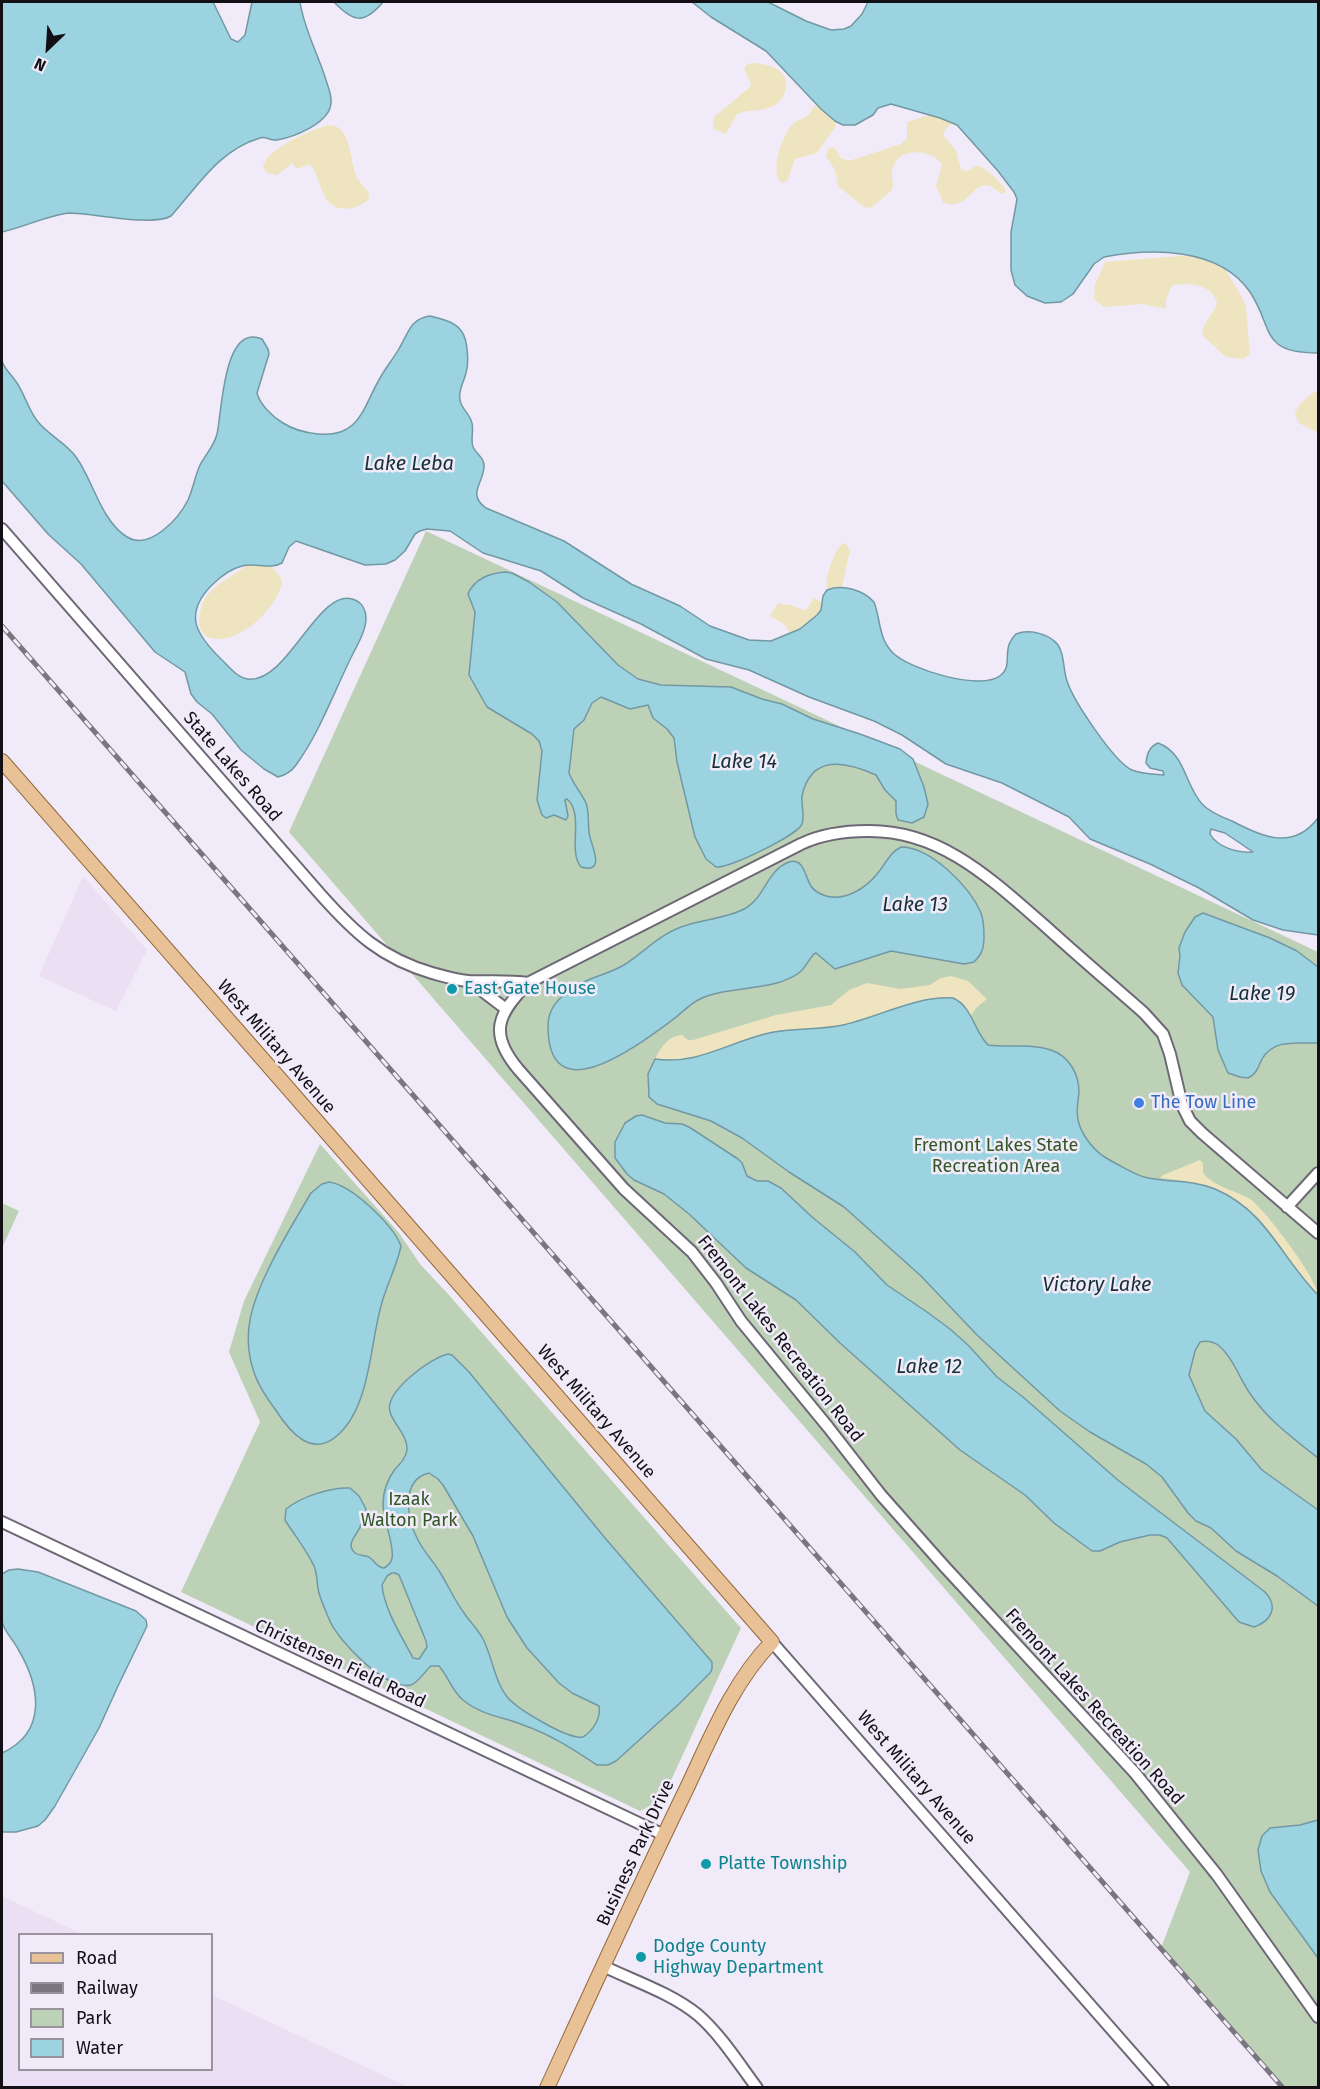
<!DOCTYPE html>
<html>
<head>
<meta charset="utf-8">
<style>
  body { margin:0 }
  #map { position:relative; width:1320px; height:2089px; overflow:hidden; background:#f1ebf9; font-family:"Fira Sans",sans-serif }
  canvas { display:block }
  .frame { position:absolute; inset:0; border:3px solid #121015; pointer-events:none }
  .legend { position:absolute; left:18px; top:1933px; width:195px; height:138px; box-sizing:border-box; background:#f1ebf9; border:2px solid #98939e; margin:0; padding:8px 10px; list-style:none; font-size:18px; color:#121015 }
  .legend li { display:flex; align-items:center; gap:12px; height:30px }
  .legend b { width:30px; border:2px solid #98939e }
  .north { position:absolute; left:18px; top:18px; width:60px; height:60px; -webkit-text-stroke:4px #f1ebf9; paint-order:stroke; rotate:205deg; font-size:16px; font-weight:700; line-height:24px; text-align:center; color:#121015 }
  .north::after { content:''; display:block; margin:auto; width:21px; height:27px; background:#121015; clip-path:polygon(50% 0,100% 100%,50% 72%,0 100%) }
</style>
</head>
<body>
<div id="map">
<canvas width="1320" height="2089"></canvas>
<div class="frame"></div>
<ul class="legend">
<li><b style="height:8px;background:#e8c196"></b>Road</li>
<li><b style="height:8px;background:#7a767f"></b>Railway</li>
<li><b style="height:16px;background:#bdd1b7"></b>Park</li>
<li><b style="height:16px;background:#9bd3e0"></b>Water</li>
</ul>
<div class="north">N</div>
</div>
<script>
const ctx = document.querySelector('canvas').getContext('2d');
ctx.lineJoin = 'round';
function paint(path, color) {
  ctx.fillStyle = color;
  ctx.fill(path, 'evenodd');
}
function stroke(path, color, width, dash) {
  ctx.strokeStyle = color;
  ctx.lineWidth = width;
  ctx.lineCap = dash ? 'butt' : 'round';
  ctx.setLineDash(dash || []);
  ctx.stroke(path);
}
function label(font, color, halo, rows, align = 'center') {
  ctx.font = font + ' "Fira Sans",sans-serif';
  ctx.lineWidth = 5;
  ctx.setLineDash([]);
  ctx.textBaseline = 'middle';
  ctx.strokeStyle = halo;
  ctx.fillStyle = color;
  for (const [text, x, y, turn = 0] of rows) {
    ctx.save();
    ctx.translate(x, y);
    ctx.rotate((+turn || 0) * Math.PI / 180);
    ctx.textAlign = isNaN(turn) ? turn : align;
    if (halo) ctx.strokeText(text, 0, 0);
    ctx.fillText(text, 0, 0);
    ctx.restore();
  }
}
const industrial = new Path2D(`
  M83,876L147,950L116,1011L39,976Z
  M2,1896L82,1934H20V2070H212V1995L408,2087H2Z`);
const green = new Path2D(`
  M426,531L1318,952V2087H1283L1161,1948L1190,1872L289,832Z
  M320,1144L399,1233L420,1264L448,1294L741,1628L662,1800L640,1811L181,1592L260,1422L229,1352L244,1301Z
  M2,1203L19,1211L2,1248Z`);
const sand = new Path2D(`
  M753,63C770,64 791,70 785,92C783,98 779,103 773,106C762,112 749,109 737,114L727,132L725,134L713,128L714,117L750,87L751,83L744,69L747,64Z
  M816,105L835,121L836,126L817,153L795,159L787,181L782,183C769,172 782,138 791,126C795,120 802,120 807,116C810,113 813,108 816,105Z
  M930,115L953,123L945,129L943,135L956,150L961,170L967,171C970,170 973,167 976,166C983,164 1002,184 1006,190L1005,193L1002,194C998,192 994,187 990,186C972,180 968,213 943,202L936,186L942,164C931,149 900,147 893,167C889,175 895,182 892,190L871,208L864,207L838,186L835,170L826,156L828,149L834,147L841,158L849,161L901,144L907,139V122Z
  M329,125C351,124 350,163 357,178C361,184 366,188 369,194V199C364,204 359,206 352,208C319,214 323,179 310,164L297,169L292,163L277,175L267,173L263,167C267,148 311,130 329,125Z
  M1193,255L1204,259L1225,269L1243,299L1246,307L1250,354L1243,359L1226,357L1203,336C1201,322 1215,315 1217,301C1209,283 1190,283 1172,285L1166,300V309L1143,304L1104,307L1094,299L1095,285L1105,262Z
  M1318,390V433L1299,423L1295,414C1299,402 1308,396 1318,390Z
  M843,543L846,544L850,550L842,588L827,590C825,577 833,552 843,543Z
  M246,565L271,566L281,578L282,583C277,604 256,626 236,635C217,643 194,640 200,614C201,608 202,602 206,597C216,582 234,577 246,565Z
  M814,598L821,602V610L800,629L791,634L784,624L770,616L778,603C783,605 785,604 790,605C796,606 800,610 806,610Z
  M951,976L968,981L987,999L976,1008L971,1016L962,1003L929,999L898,1007L842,1025L740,1041L689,1060L655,1059C661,1047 668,1036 682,1035L688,1040H693L776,1015L831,1005L849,990L867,983L900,989L930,985L941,978Z
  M1200,1160L1203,1163V1172C1212,1187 1236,1190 1250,1199C1265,1209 1318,1280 1318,1295C1300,1275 1285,1252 1268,1230C1240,1193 1203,1182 1160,1178L1163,1175Z`);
const water = new Path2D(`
  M2,2H213L231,39L238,42L245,35L252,2H300C304,29 318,54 326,80C328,87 332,95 331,103C330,123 294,137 277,140C270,141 266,136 260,138C219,150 198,186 171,216C152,227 94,213 69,213C46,216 24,227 2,232Z
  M334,2H383C364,25 353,22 334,2Z
  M692,2H768L806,21L831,30L844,29L851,26L862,14L868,2H1318V353C1259,353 1274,328 1250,292C1219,247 1151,248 1104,257L1094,264L1073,294L1061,302L1045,303L1027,296L1015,285L1011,270V232L1017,199L1014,192L998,171L957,125L940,118L891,104L878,108L873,115L855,125H843L835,121L821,109L766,51L711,17Z
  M430,316C441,319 455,321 462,332C468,341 469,363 466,373C464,382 458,390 460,400C461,408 468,412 471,420C475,428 470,438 473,447C476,454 485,458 484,467C483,484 467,494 486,508L564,541L631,584L680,606L710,626L749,640L771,641L800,629L817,615L821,610L823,596L827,590C843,584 863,590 874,602C881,620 878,638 893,653C909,669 982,692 1001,675C1014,664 1000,650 1016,634C1028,629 1049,633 1058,645C1065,655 1063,670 1067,681C1073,700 1114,762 1132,770C1142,774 1154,774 1164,775L1163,771L1150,768L1146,763C1147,754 1149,747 1158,743C1186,753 1185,787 1203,805C1211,813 1222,817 1232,821C1262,837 1293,851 1318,818V935L1283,930L1253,920L1199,888L1150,864L1090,839L1069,817L1002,783L946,764L902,735L874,721L809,697L749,670L706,659L641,624L583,598L541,571L483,553L450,531L427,529L420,531L415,534L405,551L395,560L386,564L365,565L296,541L289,547L282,563C270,570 255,562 242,566C230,569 220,577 212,585C182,615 197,636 223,661C230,668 238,678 248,679C288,684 319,584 355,600C362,603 366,610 366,618C366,633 354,650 348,664C332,697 318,735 296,765C291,772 286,775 278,777L264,769L241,750L212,714L197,702L191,694L185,672L155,652L81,564L48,534L2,481V361C5,370 12,375 17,383C25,395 29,412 39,423C50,436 66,443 76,457C93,480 101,521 127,537C150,551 179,518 188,500C193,489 195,476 200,465C206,454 214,446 217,434C222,413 223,322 262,339L268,349L269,354L257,393C260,405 273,417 283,423C294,430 307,433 318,434C360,438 363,407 380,378C386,367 394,358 400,347C409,332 410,319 430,316ZM1211,829L1225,833L1253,852C1238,853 1218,848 1210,834Z
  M505,572L512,573L529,582L557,602L618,665L638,679L661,685L731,687L762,699L782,704L813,719L860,734L900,749L913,759L924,787L928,804L924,817L912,823L898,820L896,814V801L885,790L876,775C845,761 811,754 802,796C801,805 805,815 802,824C798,835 728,869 716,867L706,859L695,837L677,762L674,738L667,729L653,718L648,705L630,709L601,697L592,703L584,720L574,729L569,773C573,784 581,792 586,803C590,814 587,826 590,837C592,847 606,874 581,867C567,850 585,815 567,799L565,800L568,816L566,820L554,815L546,818L542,815L537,800L542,751L539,741L532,734L487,707L469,675L475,612L468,594C474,579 490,573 505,572Z
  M901,847C931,847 970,887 981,913C984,921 984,929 984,937C984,948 982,954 974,962L964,964L891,951L835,969L816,953L814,954C809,959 806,967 800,972C775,992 729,985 700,999C689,1004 681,1014 671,1021C637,1046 548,1114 548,1026C548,1007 560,997 574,987C590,977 609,974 624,965C643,953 659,935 681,927C701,919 727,919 746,908C765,897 767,870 789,862C804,857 805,877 811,886C814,891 820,894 826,896C845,901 865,889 877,874C885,865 889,853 901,847Z
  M1203,913L1270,938L1297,951L1318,967V1043C1298,1044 1274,1038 1262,1059C1258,1067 1257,1074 1248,1078L1240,1077L1228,1073L1218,1050L1213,1017L1182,985L1178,973L1180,956L1179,948L1185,932L1195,917Z
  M953,998C972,1006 974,1031 988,1045C1009,1048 1031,1043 1051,1050C1069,1056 1079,1074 1079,1092C1078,1102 1076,1110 1078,1120C1081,1134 1092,1148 1103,1156C1111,1161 1136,1175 1144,1177C1168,1183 1191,1179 1215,1189C1267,1211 1281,1258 1318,1295V1458C1294,1439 1269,1421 1251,1395C1240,1380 1233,1357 1218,1345C1212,1341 1207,1340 1200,1342L1195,1351L1189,1375L1205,1411L1236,1439L1262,1470L1318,1510V1606L1277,1576L1236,1551L1211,1528L1196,1521L1188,1513L1162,1477L1146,1464L1090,1432L1060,1411L977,1335L921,1276L844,1207L789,1172L742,1138L711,1121L657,1104L649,1097L648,1074L655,1059C694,1065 725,1045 761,1035C787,1027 816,1031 843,1025C880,1017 914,996 953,998Z
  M642,1115L665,1123L682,1124L689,1127L738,1159L742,1163L747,1176L757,1181H768L781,1188L812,1217L855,1252L887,1285L927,1312L950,1329L969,1346L997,1377L1023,1397L1119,1481L1265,1592C1279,1607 1271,1621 1254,1627L1239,1622L1167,1538L1160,1535H1150L1120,1542L1100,1551H1092L1054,1523L1025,1495L960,1450L840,1343L796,1300L746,1268L689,1214L664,1194L634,1180L627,1174L615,1158V1142L625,1123L636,1116Z
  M329,1182C352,1185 393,1225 401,1246C397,1266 386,1286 381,1306C370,1345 370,1405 339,1434C312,1460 289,1431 275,1409C266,1397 257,1384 253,1369C248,1354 247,1335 250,1320C257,1281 291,1227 311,1193L322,1184Z
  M448,1354L452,1355L469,1372L605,1538L712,1662V1669L710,1673L679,1704L616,1761L608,1765H597C574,1750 550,1734 523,1725C503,1717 481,1715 463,1700C452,1691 448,1676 439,1666H431C424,1672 419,1682 411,1685C386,1691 337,1640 329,1619C325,1609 320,1599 318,1589C317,1581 317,1573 314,1566C306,1549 295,1536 285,1520L286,1509C301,1497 330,1487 350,1488L359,1496L366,1509C364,1515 362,1521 360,1527C357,1535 345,1544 355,1553C359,1556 364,1555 369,1557C375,1561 376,1567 384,1568C388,1566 391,1563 392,1558C395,1547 383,1519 383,1504C383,1490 387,1480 395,1469C400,1464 406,1458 407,1450C408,1436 394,1425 390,1412C384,1392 430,1358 448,1354ZM429,1473L438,1479L443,1485L473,1536L507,1617L527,1648L559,1683L572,1693L599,1706C601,1718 593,1731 583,1737C568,1740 518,1709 508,1698C495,1683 492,1656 483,1639C478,1629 470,1622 464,1613C455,1601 449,1587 441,1574C434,1562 424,1552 418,1540C407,1520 400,1480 429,1473ZM392,1573H395L399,1575L426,1641L427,1647L419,1659L413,1658C402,1637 384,1609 382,1585L387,1576Z
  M18,1569L38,1572L136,1611L146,1620L147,1626L118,1686L99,1728L55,1806L45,1820L38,1826L16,1832H3L2,1831V1753C48,1732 40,1686 18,1649C14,1641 3,1630 2,1621C0,1606 1,1589 2,1574L9,1570Z
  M1318,1820V1819V1958L1270,1892L1261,1871L1258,1850L1262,1836L1270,1828L1300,1825Z`);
const minor = new Path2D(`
  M2,529L321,895C355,933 381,958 432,973C443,976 456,980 468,981C488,982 508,980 528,983
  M469,981L506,1009
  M1287,1207L1318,1173
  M1318,1233L1202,1133L1190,1121L1182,1105L1170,1054L1163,1034L1144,1013C1111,984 1077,955 1044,925C992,880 941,830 868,831C844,831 822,834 801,844L528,983C498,1014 488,1033 518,1069L624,1189L692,1252L716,1283L741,1321L828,1427L881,1495L944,1566L1135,1773L1217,1875L1318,2017
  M2,1522L664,1835
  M772,1642L1163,2088
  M603,1966C634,1981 671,1993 698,2015C721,2035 739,2064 757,2088`);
const major = new Path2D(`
  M2,761L772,1642C731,1684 709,1742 684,1794C637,1891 592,1990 547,2088`);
const rail = new Path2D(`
  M2,626L1283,2088`);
const markers = [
  [452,989,6,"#0f9aa8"],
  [1139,1103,6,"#3f7fe0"],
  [706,1864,6,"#0f9aa8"],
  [641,1957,6,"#0f9aa8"]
];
const streetNames = [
  ["State Lakes Road",232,767,49],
  ["West Military Avenue",276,1047,49],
  ["Fremont Lakes Recreation Road",780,1339,52],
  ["West Military Avenue",596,1412,49],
  ["Christensen Field Road",340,1664,25],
  ["Fremont Lakes Recreation Road",1094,1707,48],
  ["West Military Avenue",916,1778,49],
  ["Business Park Drive",636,1853,-65]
];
const cultureNames = [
  ["East Gate House",464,989],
  ["Platte Township",718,1864],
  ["Dodge County",653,1947],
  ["Highway Department",653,1968]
];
const shopNames = [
  ["The Tow Line",1151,1103]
];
const parkNames = [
  ["Fremont Lakes State",996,1146],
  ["Recreation Area",996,1167],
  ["Izaak",409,1500],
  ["Walton Park",409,1521]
];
const waterNames = [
  ["Lake Leba",409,464],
  ["Lake 14",744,762],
  ["Lake 13",915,905],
  ["Lake 19",1262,994],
  ["Victory Lake",1097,1285],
  ["Lake 12",929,1367]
];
paint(industrial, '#eadff3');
paint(green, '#bdd1b7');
paint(sand, '#eee4bf');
paint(water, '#9bd3e0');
stroke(water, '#7298a3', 1.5);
stroke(minor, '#6d6875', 14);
stroke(major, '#93683b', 16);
stroke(minor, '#fff', 10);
stroke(major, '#e8c196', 14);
stroke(rail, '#7a767f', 5);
stroke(rail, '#f1ebf9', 3, [9]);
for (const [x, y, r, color] of markers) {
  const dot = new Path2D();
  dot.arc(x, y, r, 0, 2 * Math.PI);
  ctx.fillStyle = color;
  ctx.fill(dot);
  stroke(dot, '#f1ebf9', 2);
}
label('18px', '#121015', '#f1ebf9', streetNames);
label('18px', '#0d838f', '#f1ebf9', cultureNames, 'left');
label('18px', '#366cbe', '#f1ebf9', shopNames, 'left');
label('18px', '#305623', '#f1ebf9', parkNames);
label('italic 20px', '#153137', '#f1ebf9', waterNames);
</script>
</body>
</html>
